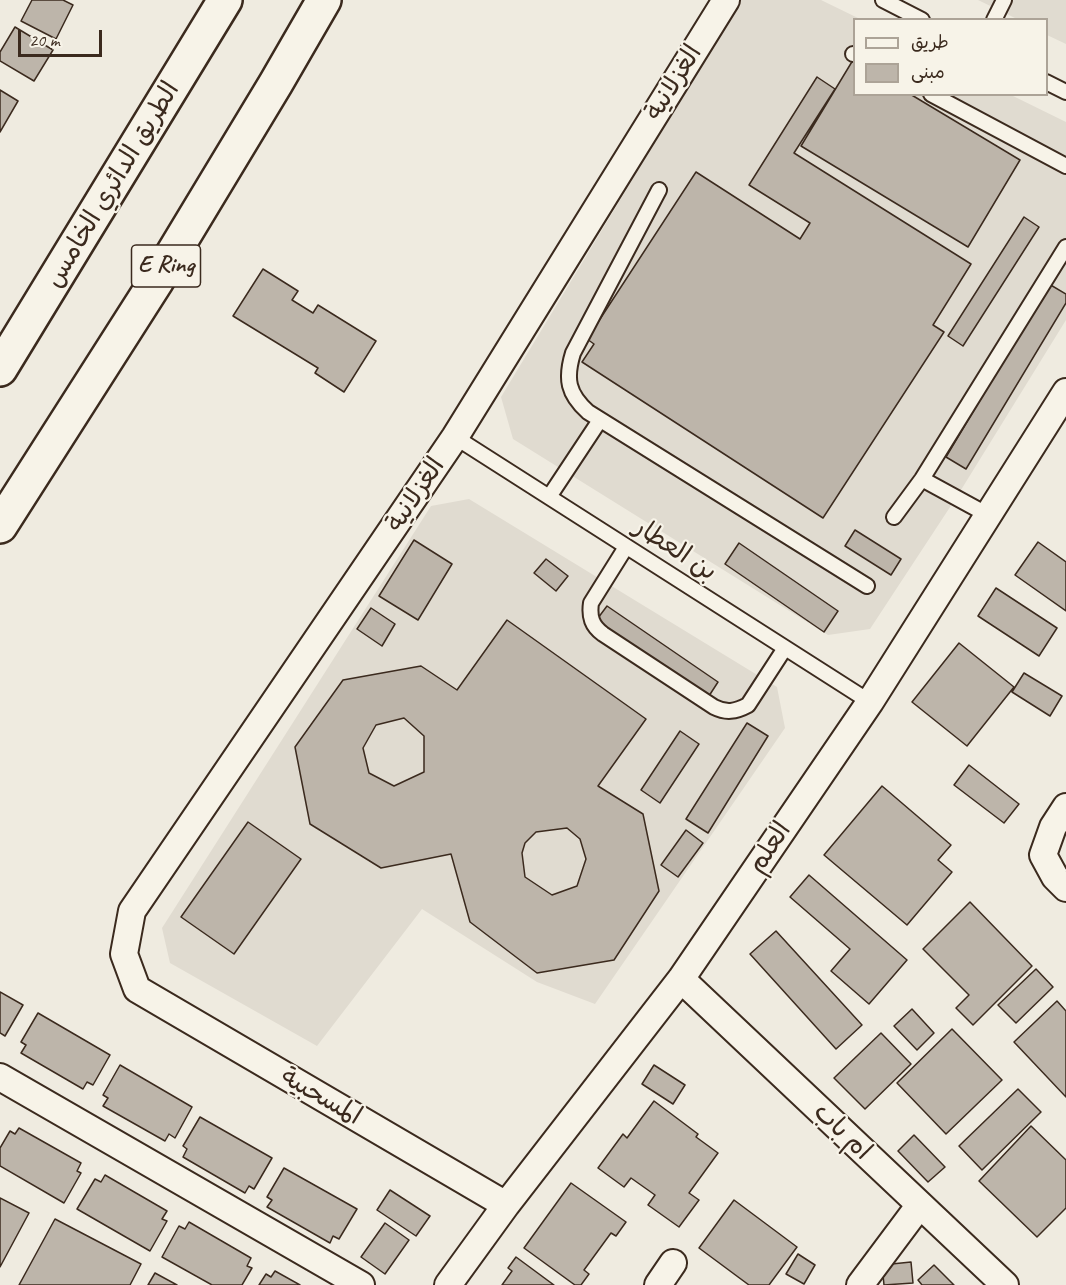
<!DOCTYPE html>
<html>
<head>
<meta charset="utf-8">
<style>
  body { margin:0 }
  #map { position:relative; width:1066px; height:1285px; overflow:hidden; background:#efebe0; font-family:Caveat,"Playpen Sans Arabic",sans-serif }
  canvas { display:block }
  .legend { position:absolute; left:853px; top:18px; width:195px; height:78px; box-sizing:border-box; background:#f7f3e8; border:2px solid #aca397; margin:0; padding:8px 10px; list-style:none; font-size:18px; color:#3b2a1e }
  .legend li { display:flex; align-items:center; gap:12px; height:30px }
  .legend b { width:30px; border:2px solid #aca397 }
  .scale { position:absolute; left:18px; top:30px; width:84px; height:27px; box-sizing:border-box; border:3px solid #3b2a1e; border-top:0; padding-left:8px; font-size:18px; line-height:21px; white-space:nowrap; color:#3b2a1e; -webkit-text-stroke:4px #f7f3e8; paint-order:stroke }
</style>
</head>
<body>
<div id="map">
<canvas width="1066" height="1285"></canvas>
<ul class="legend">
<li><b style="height:8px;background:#f7f3e8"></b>طريق</li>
<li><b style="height:16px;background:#bdb5aa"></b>مبنى</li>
</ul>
<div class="scale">20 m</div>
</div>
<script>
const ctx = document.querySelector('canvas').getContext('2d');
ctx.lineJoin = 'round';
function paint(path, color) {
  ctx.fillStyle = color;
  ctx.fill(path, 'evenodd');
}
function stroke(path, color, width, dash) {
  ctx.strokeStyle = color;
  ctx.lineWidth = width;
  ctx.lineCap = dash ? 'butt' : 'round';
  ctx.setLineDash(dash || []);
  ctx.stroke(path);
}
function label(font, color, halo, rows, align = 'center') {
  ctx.font = font + ' Caveat,"Playpen Sans Arabic",sans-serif';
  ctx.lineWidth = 4.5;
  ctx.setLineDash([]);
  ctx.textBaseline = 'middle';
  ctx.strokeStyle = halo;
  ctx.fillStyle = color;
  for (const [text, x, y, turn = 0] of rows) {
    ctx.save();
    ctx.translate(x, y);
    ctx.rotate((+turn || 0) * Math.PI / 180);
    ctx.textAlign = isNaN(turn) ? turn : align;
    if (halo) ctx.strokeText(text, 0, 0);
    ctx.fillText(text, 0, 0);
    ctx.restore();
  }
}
const built = new Path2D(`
  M741,0H821L860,19L854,20V94L1011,95L1066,122V320L956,498L870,629L828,635L513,439L501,397Z
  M978,0H1066V44L1047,35L1046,20L1017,19Z
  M469,499L777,687L785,728L595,1004L537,982L422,909L317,1046L170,963L162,928L431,506Z`);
const building = new Path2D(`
  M32,0H63L73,5L56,39L21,21Z
  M15,27L53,50L34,81L0,61V52Z
  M853,60L854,61V94H910L1020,160L968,247L801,146Z
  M817,77L835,89L794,153L971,264L933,325L944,332L823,518L582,362L594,344L587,339L696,172L800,239L810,223L749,185Z
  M0,90L18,101L0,132Z
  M1024,217L1039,227L963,346L948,336Z
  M263,269L298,291L292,300L313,313L318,305L376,341L344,392L315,373L318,368L233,316Z
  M1049,284L1066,294V303L966,469L946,457Z
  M855,530L901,559L891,575L845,546Z
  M414,540L452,564L418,620L379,596Z
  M1038,542L1066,562V611L1015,575Z
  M739,543L838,611L824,632L725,564Z
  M546,559L568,576L556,591L534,573Z
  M996,588L1057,628L1039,656L978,616Z
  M607,606L718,682L707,699L595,622Z
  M371,608L395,624L382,646L357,629Z
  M507,620L646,719L598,786L643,814L659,891L614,960L537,973L470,922L451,854L381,868L310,824L295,747L343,680L421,666L457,690Z
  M959,643L1014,687L967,746L912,702Z
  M1024,673L1062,696L1050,716L1012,692Z
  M404,718L424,736V772L394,786L369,773L363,748L376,725Z
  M747,723L768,736L708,833L686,819Z
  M680,731L699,744L660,803L641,790Z
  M969,765L1019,804L1004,823L954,785Z
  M882,786L951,845L938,860L952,872L907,925L824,855Z
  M248,822L301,859L234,954L181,917Z
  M567,828L580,839L586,859L577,886L552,895L525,877L522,853L525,843L536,832Z
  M686,830L703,843L678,877L661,865Z
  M809,875L907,960L869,1004L831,971L850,949L790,897Z
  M970,902L1032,966L973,1025L956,1008L969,995L923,949Z
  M776,931L862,1025L836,1049L750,954Z
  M1036,969L1053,987L1016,1023L998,1005Z
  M0,992L23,1005L5,1036L0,1033Z
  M1057,1001L1066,1011V1097L1014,1042Z
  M912,1009L934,1033L917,1050L894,1026Z
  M38,1013L110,1055L93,1085L87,1082L83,1089L21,1053L26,1045L21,1042Z
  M952,1029L1002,1080L946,1134L897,1083Z
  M881,1033L911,1064L865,1109L834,1078Z
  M120,1065L192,1107L175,1138L169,1134L165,1141L103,1106L108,1098L103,1095Z
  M654,1065L685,1085L673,1104L642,1084Z
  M1018,1089L1041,1112L982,1170L959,1146Z
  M654,1101L698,1134L696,1137L718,1153L689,1193L699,1200L679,1227L648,1205L655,1195L631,1178L624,1187L598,1168L623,1134L627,1138Z
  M200,1117L272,1158L254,1189L249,1186L245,1193L183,1157L187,1149L183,1146Z
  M1031,1126L1066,1160V1208L1037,1237L979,1181Z
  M19,1128L81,1163L77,1171L81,1173L64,1203L0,1166V1148L10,1131L15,1134Z
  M914,1135L945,1167L928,1182L898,1151Z
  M284,1168L357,1209L339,1239L333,1236L330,1243L267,1207L272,1200L267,1197Z
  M105,1175L167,1211L162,1219L167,1221L150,1251L77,1209L95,1179L101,1182Z
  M571,1183L626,1222L616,1236L611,1233L584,1270L589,1274L581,1285H575L524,1248Z
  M390,1190L430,1216L416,1236L377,1210Z
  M0,1198L29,1213L0,1267Z
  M734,1200L797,1247L769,1285H749L699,1248Z
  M55,1219L141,1264L130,1285H19Z
  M189,1222L251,1258L247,1266L252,1268L242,1285H212L162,1257L179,1226L185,1229Z
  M385,1223L409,1240L385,1274L361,1257Z
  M798,1254L815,1265L804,1284L786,1274Z
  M516,1257L554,1285H502L512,1271L508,1268Z
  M911,1262L913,1283L884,1285L882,1265Z
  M934,1265L954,1285H922L918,1280Z
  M275,1271L300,1285H259L266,1274L271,1277Z
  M155,1273L177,1285H148Z`);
const lane = new Path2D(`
  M883,0L922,20
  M994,20L1004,0
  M853,54H854
  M1046,82L1066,92
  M931,94L1066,166
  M659,190L573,353C565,379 568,394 588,412L867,586
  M455,437L870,702
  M922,479L988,515
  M549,497L600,420
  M894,517L922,479L1066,247
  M626,547L591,603C589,617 592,626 603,634L714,707C726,713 735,712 748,705L785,648`);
const street = new Path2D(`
  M1066,807L1053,827L1043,855L1055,877L1066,888
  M681,979L1005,1285
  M0,1077L361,1285
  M506,1205L137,989L124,954L132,911L455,437L726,0
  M448,1285L506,1205L681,979L870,702L1066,392
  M658,1285L673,1263
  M860,1285L919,1206`);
const primary = new Path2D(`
  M0,369L225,0
  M0,526L157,280L276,83L324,0`);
const shields = [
  [166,266,69]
];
const shieldNames = [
  ["E Ring",166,266]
];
const streetNames = [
  ["الغزلانية",674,83,-58],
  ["الطريق الدائري الخامس",113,185,-59],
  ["الغزلانية",416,495,-56],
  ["بن العطار",675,550,33],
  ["العلم",770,848,-56],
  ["المسحبية",321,1097,30],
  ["ام باب",842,1132,44]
];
paint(built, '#e0dbd0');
paint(building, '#bdb5aa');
stroke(building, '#3b2a1e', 1.5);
stroke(lane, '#3b2a1e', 18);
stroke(street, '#3b2a1e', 30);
stroke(primary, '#3b2a1e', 38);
stroke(lane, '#f7f3e8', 14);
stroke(street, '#f7f3e8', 26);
stroke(primary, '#f7f3e8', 33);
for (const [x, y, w] of shields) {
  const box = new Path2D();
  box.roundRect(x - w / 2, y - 21, w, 42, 4.5);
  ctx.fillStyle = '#f7f3e8';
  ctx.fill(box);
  stroke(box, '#3b2a1e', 1.5);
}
label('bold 24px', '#3b2a1e', null, shieldNames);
label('26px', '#3b2a1e', '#f7f3e8', streetNames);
</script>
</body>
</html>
